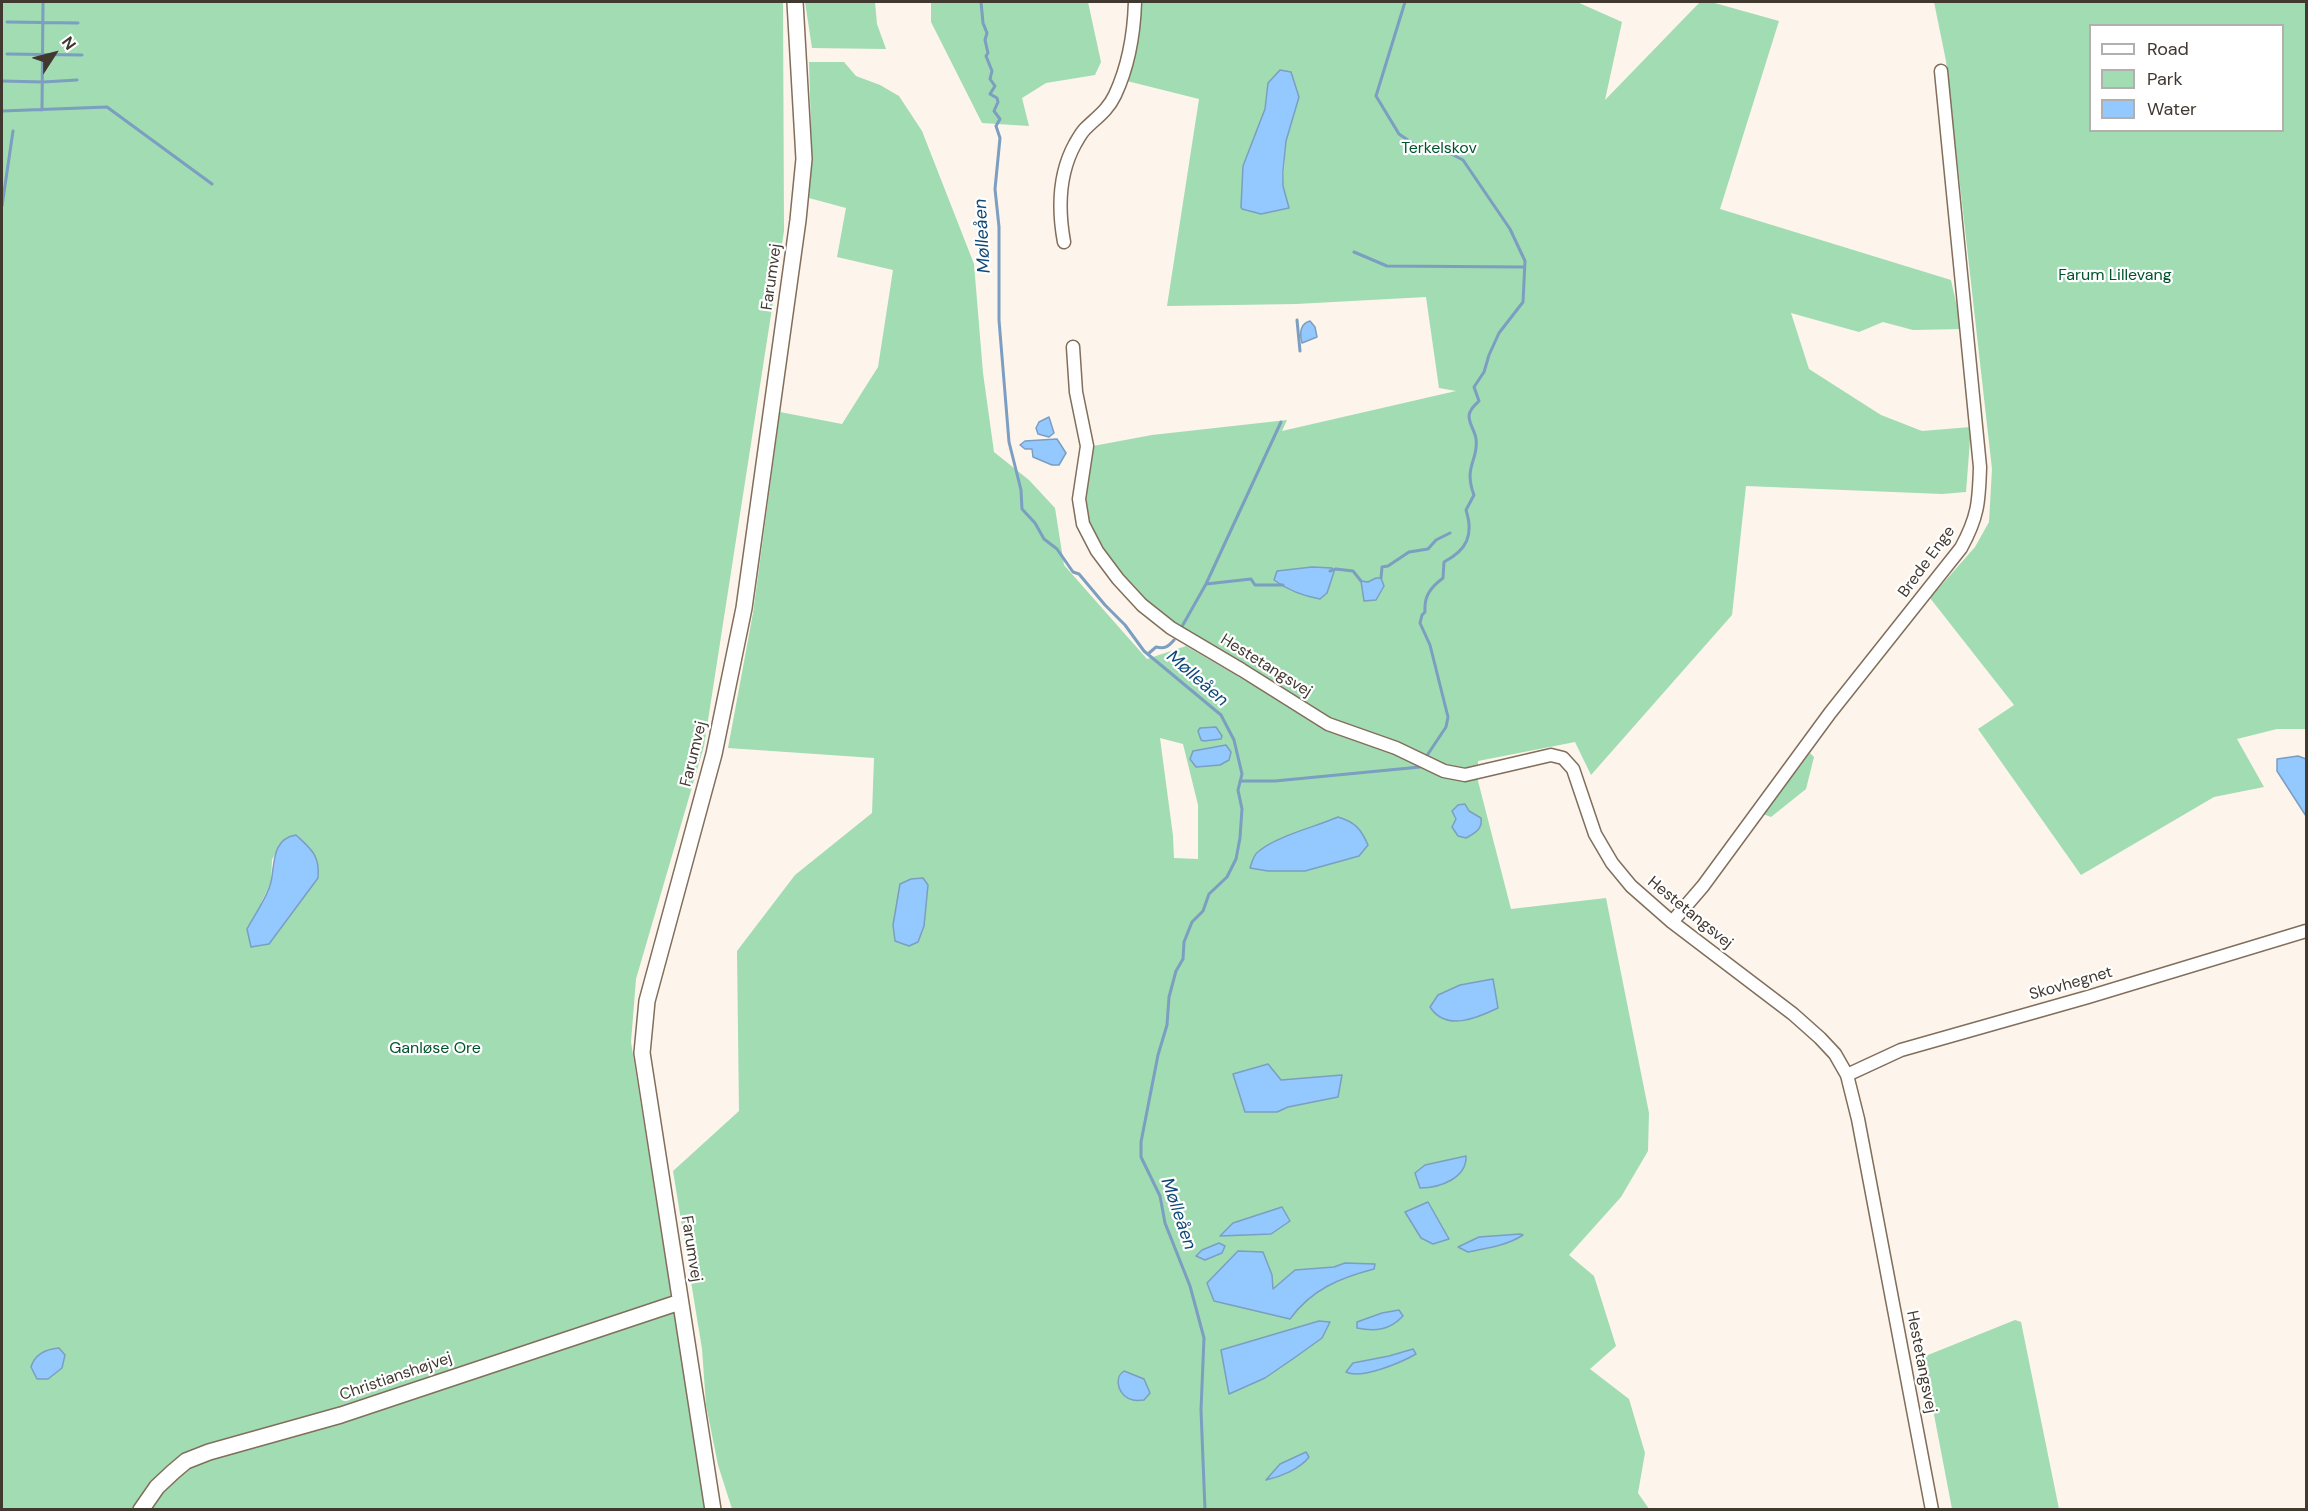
<!DOCTYPE html>
<html>
<head>
<meta charset="utf-8">
<style>
  body { margin:0 }
  #map { position:relative; width:2308px; height:1511px; overflow:hidden; background:#fdf4ec; font-family:"DM Sans",sans-serif }
  canvas { display:block }
  .frame { position:absolute; inset:0; border:3px solid #413830; pointer-events:none }
  .legend { position:absolute; left:2089px; top:24px; width:195px; height:108px; box-sizing:border-box; background:#fff; border:2px solid #b3afac; margin:0; padding:8px 10px; list-style:none; font-size:18px; color:#413830 }
  .legend li { display:flex; align-items:center; gap:12px; height:30px }
  .legend b { width:30px; border:2px solid #b3afac }
  .north { position:absolute; left:24px; top:24px; width:60px; height:60px; -webkit-text-stroke:4px #fff; paint-order:stroke; rotate:54deg; font-size:16px; font-weight:700; line-height:24px; text-align:center; color:#413830 }
  .north::after { content:''; display:block; margin:auto; width:21px; height:27px; background:#413830; clip-path:polygon(50% 0,100% 100%,50% 72%,0 100%) }
</style>
</head>
<body>
<div id="map">
<canvas width="2308" height="1511"></canvas>
<div class="frame"></div>
<ul class="legend">
<li><b style="height:8px;background:#fff"></b>Road</li>
<li><b style="height:16px;background:#a1dcb3"></b>Park</li>
<li><b style="height:16px;background:#94c9ff"></b>Water</li>
</ul>
<div class="north">N</div>
</div>
<script>
const ctx = document.querySelector('canvas').getContext('2d');
ctx.lineJoin = 'round';
function paint(path, color) {
  ctx.fillStyle = color;
  ctx.fill(path, 'evenodd');
}
function stroke(path, color, width, dash) {
  ctx.strokeStyle = color;
  ctx.lineWidth = width;
  ctx.lineCap = dash ? 'butt' : 'round';
  ctx.setLineDash(dash || []);
  ctx.stroke(path);
}
function label(font, color, halo, rows, align = 'center') {
  ctx.font = font + ' "DM Sans",sans-serif';
  ctx.lineWidth = 4.5;
  ctx.setLineDash([]);
  ctx.textBaseline = 'middle';
  ctx.strokeStyle = halo;
  ctx.fillStyle = color;
  for (const [text, x, y, turn = 0] of rows) {
    ctx.save();
    ctx.translate(x, y);
    ctx.rotate((+turn || 0) * Math.PI / 180);
    ctx.textAlign = isNaN(turn) ? turn : align;
    if (halo) ctx.strokeText(text, 0, 0);
    ctx.fillText(text, 0, 0);
    ctx.restore();
  }
}
const green = new Path2D(`
  M2,2H783L784,231L704,746L636,979L631,1042L705,1509L2,1510ZM290,836L318,878L269,944L261,903L271,882L272,860L281,843Z
  M805,2H875L877,24L886,49L812,48Z
  M931,2H1088L1101,62L1095,75L1046,83L1022,98L1029,126L982,123L931,22Z
  M1140,2H1577L1622,22L1605,100L1700,2H1711L1779,21L1720,209L1951,280L1962,329L1913,330L1883,322L1859,332L1791,313L1809,369L1881,415L1922,431L1971,427L1966,492L1942,494L1746,486L1732,615L1591,775L1575,742L1478,761V781L1511,909L1606,898L1649,1113L1648,1151L1621,1197L1569,1255L1594,1276L1616,1346L1590,1369L1629,1399L1645,1453L1638,1493L1649,1509H732L718,1465L706,1405L702,1349L673,1171L739,1111L737,951L795,875L872,813L874,758L728,748L753,613L780,412L842,424L878,367L893,270L837,257L846,208L809,198L812,162L809,62H844L856,76L880,85L899,96L922,131L974,264L983,373L994,452L1029,480L1055,508L1064,565L1147,659L1186,646L1246,681L1276,694L1280,685L1277,688L1168,621L1141,597L1123,577L1095,541L1087,523L1084,505L1090,452L1093,446L1152,435L1287,420L1282,431L1456,391L1439,388L1426,297L1296,304L1167,306L1199,99L1127,81L1140,30ZM1268,83L1299,97L1286,141L1283,186L1243,166L1265,109ZM1160,738L1183,744L1198,805V859L1174,858L1173,836Z
  M1934,2H2306V729H2277L2237,739L2264,787L2214,797L2081,875L1978,729L2014,705L1930,598L1975,547L1989,522L1992,469L1946,61ZM2090,26H2282V130H2090Z
  M1810,753L1814,757L1806,789L1771,817L1763,814Z
  M2015,1320L2021,1322L2059,1509H1952L1923,1357Z`);
const water = new Path2D(`
  M1280,70L1291,72L1299,97L1286,141L1283,171V186L1289,208L1261,214L1242,209L1241,207L1243,166L1265,109L1268,83Z
  M1310,321L1315,327L1317,337L1302,343C1300,335 1299,324 1310,321Z
  M1049,417L1054,433L1049,437L1038,434L1036,428L1039,422Z
  M1057,439L1066,453L1059,465H1052L1033,457L1032,449H1025L1020,445L1025,441Z
  M1312,567L1332,568L1334,572L1327,593L1320,599C1303,596 1289,591 1274,580L1277,571Z
  M1376,578H1381L1384,586L1376,600L1364,601L1361,581L1368,582Z
  M1216,727L1222,736L1221,739L1204,741L1201,740L1198,731L1200,728Z
  M1226,745L1231,752L1229,760L1220,765L1196,767L1190,759L1193,751Z
  M2298,756L2306,759V816L2277,771V759Z
  M1465,804L1469,811L1481,818C1483,829 1475,833 1466,838L1458,836L1452,827L1456,819L1452,811L1458,805Z
  M1338,817C1355,822 1361,829 1368,845L1359,856L1305,871H1268L1250,868C1252,862 1253,855 1259,851C1277,836 1315,827 1338,817Z
  M296,835C311,849 320,855 318,878L269,944L251,947L247,929C255,914 267,898 271,882C275,865 271,839 296,835Z
  M923,878L928,885L924,926L918,942L909,946L895,941L893,925L900,884L911,879Z
  M1493,979L1498,1008C1477,1018 1446,1032 1430,1007L1438,995L1460,985Z
  M1268,1064L1281,1080L1342,1075L1338,1097L1288,1107L1277,1112H1245L1233,1074Z
  M1466,1156C1467,1178 1440,1188 1420,1188L1415,1173L1425,1165Z
  M1428,1202L1449,1239L1433,1244L1421,1238L1405,1212Z
  M1282,1207L1290,1221L1271,1234L1220,1236L1233,1223Z
  M1520,1234L1523,1235C1506,1246 1487,1248 1468,1252L1458,1247L1479,1237Z
  M1219,1243L1225,1246L1222,1253L1205,1260L1196,1256L1202,1250Z
  M1238,1251L1263,1252L1272,1275L1273,1289L1295,1270L1334,1267L1345,1263L1375,1264L1374,1269C1339,1278 1311,1290 1290,1319L1214,1301L1207,1283Z
  M1399,1310L1403,1316C1390,1330 1375,1332 1357,1328V1322L1382,1313Z
  M1319,1321L1330,1322L1322,1338L1297,1356L1265,1378L1229,1394L1221,1350Z
  M59,1348L65,1355L62,1368L48,1379H37L31,1367C35,1354 46,1349 59,1348Z
  M1413,1349L1416,1354C1402,1362 1361,1380 1346,1372L1353,1363L1389,1356Z
  M1124,1371L1144,1379L1150,1393L1144,1400C1140,1400 1137,1401 1133,1400C1120,1398 1112,1379 1124,1371Z
  M1306,1452L1309,1457C1300,1469 1280,1477 1266,1480L1280,1464Z`);
const stream = new Path2D(`
  M981,2L983,23L987,33L985,40L988,53L986,56L992,71L990,79L995,86L990,94L997,98L998,102L994,111L1000,119L996,126L1000,138L995,189L999,227V320L1009,442L1021,490L1022,509L1035,523L1044,539L1057,549L1073,572L1079,574L1105,605L1125,625L1144,651L1221,715L1234,740L1242,774L1238,790L1242,809L1240,838L1236,859L1227,877L1209,894L1203,911L1192,922L1184,942L1183,959L1176,971L1169,997L1167,1025L1158,1055L1141,1142V1157L1160,1196L1165,1223L1190,1286L1204,1338L1201,1410L1205,1510
  M1405,2L1376,96L1399,134L1415,145H1434L1463,160L1510,229L1525,261L1523,302L1499,333L1489,355L1484,372L1474,387L1479,401C1474,406 1470,409 1469,416C1469,424 1475,431 1476,439C1479,460 1463,466 1474,495L1466,510C1474,535 1467,550 1444,562L1443,578C1430,588 1424,596 1425,612L1422,615L1420,623L1430,645L1448,717L1446,727L1426,757
  M7,22L78,23
  M7,54L82,55
  M2,81L43,82L77,80
  M42,110L43,2
  M2,111L107,107L212,184
  M2,206L13,131
  M1354,252L1387,266L1523,267
  M1297,320L1300,351
  M1330,571L1336,569L1353,571L1361,581
  M1381,578L1382,567L1388,566L1409,552L1428,549L1436,540L1450,533
  M1206,584L1251,579L1255,585H1283
  M1180,630L1206,584L1281,422
  M1148,654L1156,647C1165,649 1168,647 1174,640
  M1240,781H1275L1420,767`);
const minor = new Path2D(`
  M1064,242C1058,209 1058,175 1075,144C1078,139 1081,133 1085,129C1096,118 1108,110 1115,95C1129,65 1134,34 1135,2
  M1073,347L1076,392L1087,446L1079,499L1083,524L1097,551L1118,579L1142,605L1171,628L1242,670L1328,724L1396,748L1444,771L1465,775L1551,755L1563,758L1573,769L1595,834L1612,863L1631,886L1672,922L1793,1014L1820,1038L1835,1054L1847,1075L1858,1119L1932,1510
  M1672,922L1703,886L1830,713L1961,548C1978,517 1979,502 1980,467L1941,71
  M1847,1075L1901,1050L2088,997L2306,931`);
const tertiary = new Path2D(`
  M141,1510L157,1487L173,1472L186,1461L209,1452L341,1415L680,1302
  M713,1510L642,1053L647,1001L714,754L744,608L798,220L804,159L795,2`);
const parkNames = [
  ["Terkelskov",1439,149],
  ["Farum Lillevang",2115,276],
  ["Ganløse Ore",435,1049]
];
const streetNames = [
  ["Farumvej",772,277,-82],
  ["Brede Enge",1927,562,-54],
  ["Hestetangsvej",1266,666,32],
  ["Farumvej",694,754,-76],
  ["Hestetangsvej",1690,913,39],
  ["Skovhegnet",2071,984,-16],
  ["Farumvej",691,1249,81],
  ["Hestetangsvej",1921,1362,79],
  ["Christianshøjvej",396,1377,-19]
];
const waterNames = [
  ["Mølleåen",983,236,-93],
  ["Mølleåen",1197,679,41],
  ["Mølleåen",1178,1214,71]
];
paint(green, '#a1dcb3');
paint(water, '#94c9ff');
stroke(water, '#7b9ec1', 1.5);
stroke(stream, '#7b9ec1', 3);
stroke(minor, '#816e5b', 15);
stroke(tertiary, '#816e5b', 18);
stroke(minor, '#fff', 12);
stroke(tertiary, '#fff', 15);
label('16px', '#00542b', '#fff', parkNames);
label('16px', '#413830', '#fff', streetNames);
label('italic 18px', '#104979', '#fff', waterNames);
</script>
</body>
</html>
